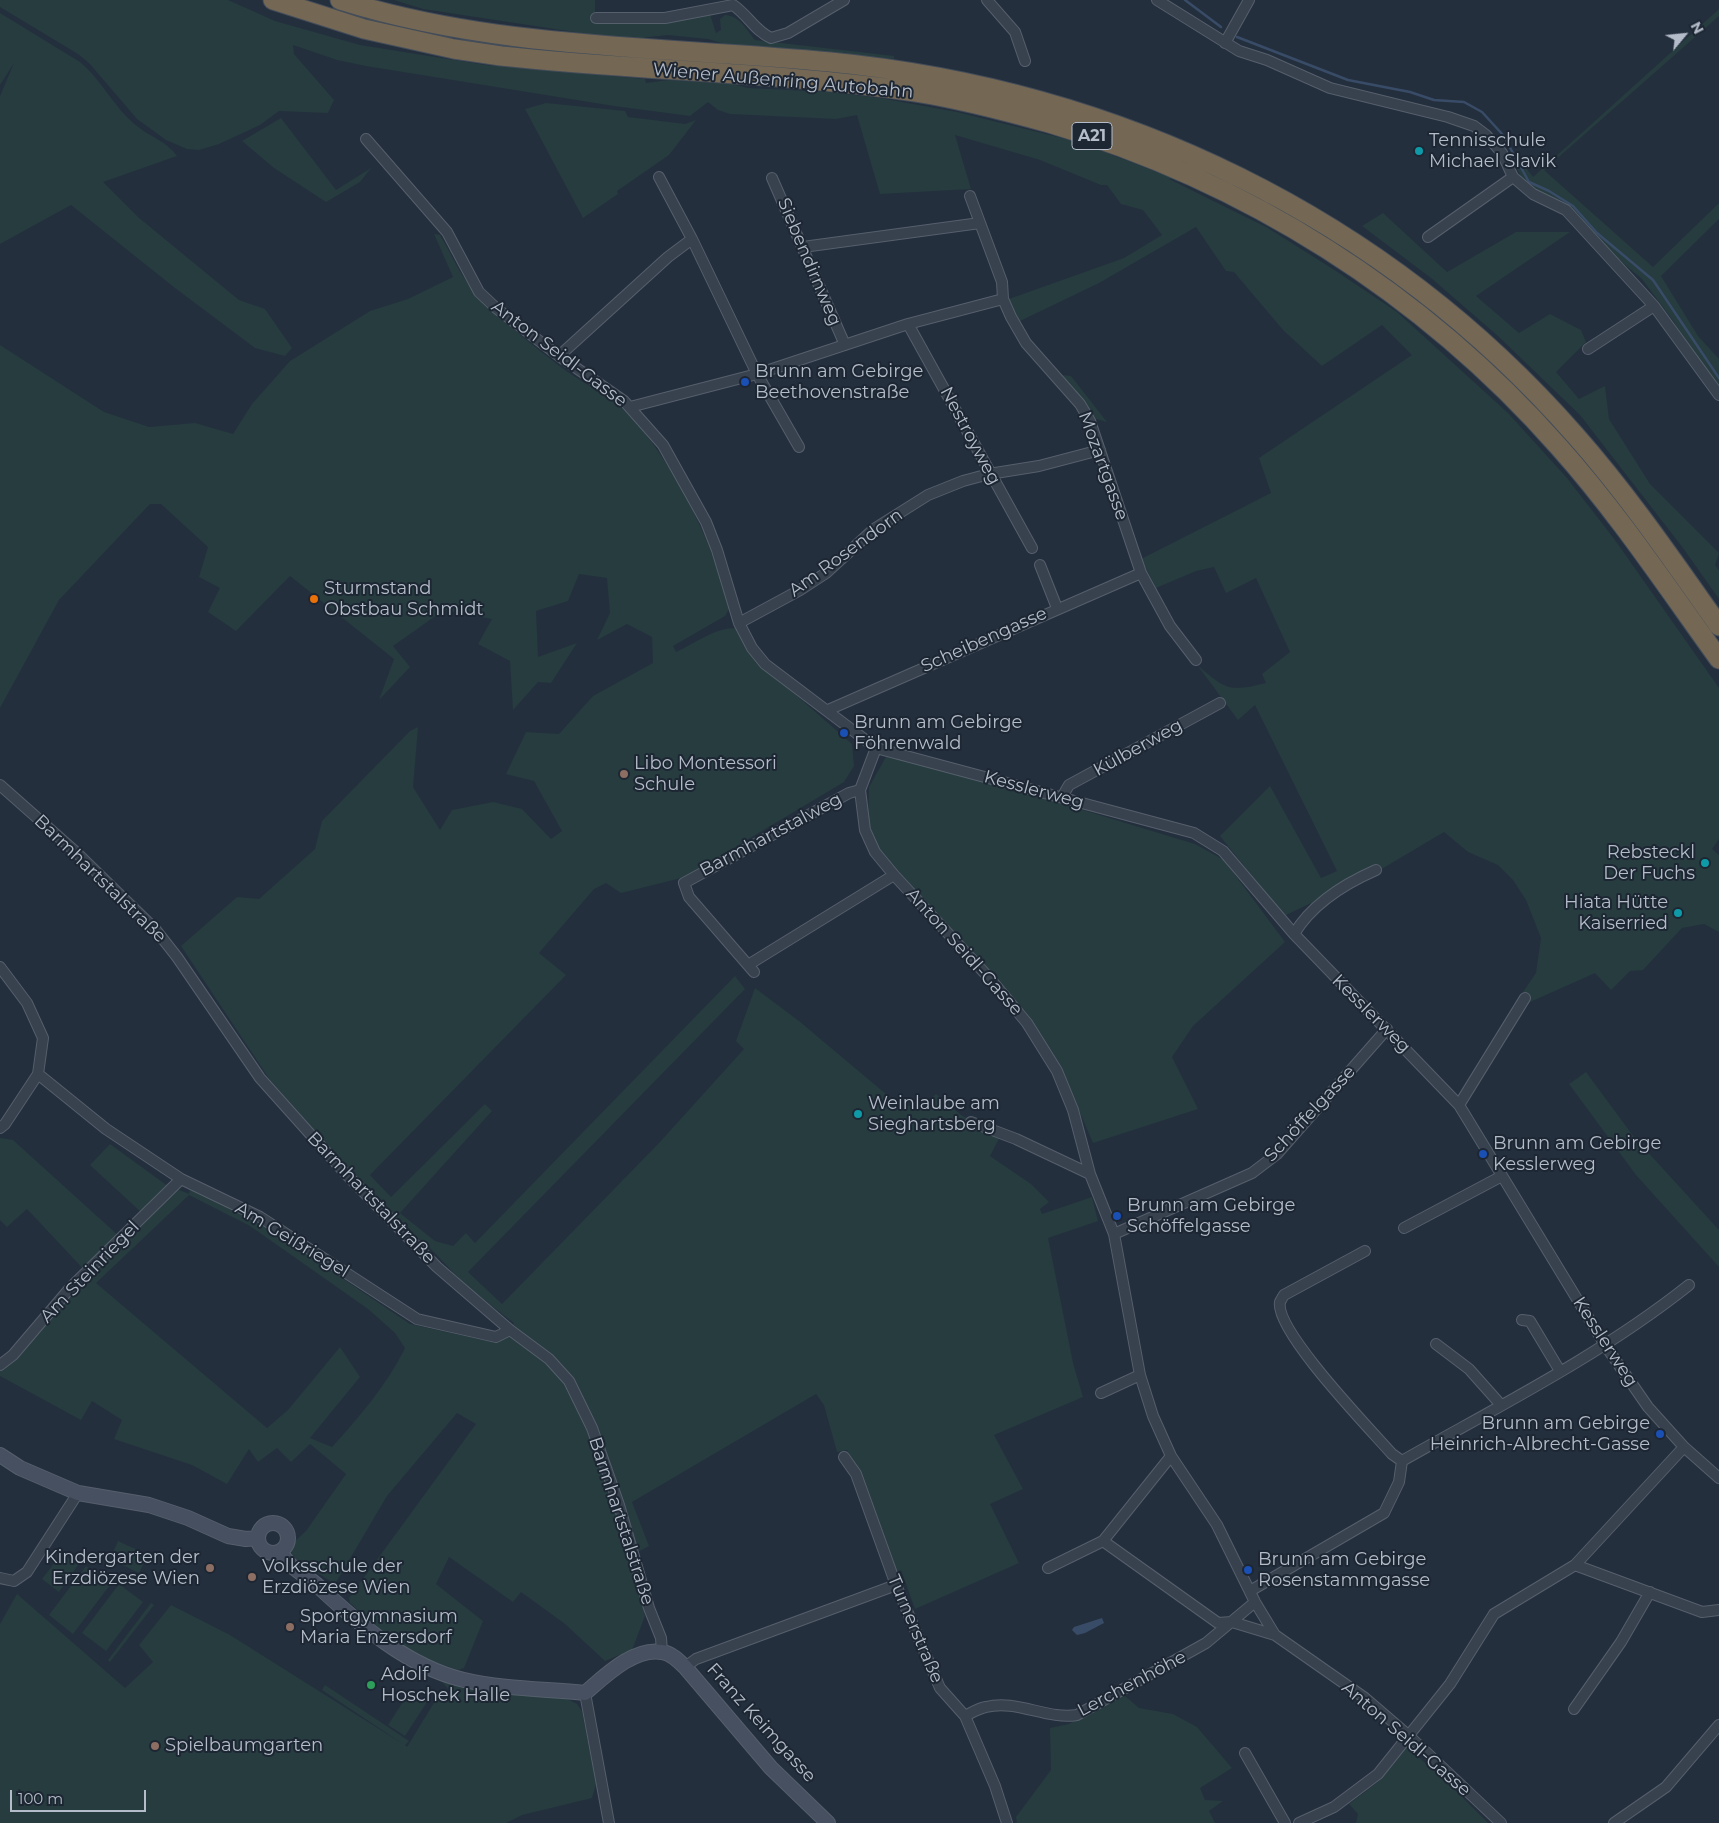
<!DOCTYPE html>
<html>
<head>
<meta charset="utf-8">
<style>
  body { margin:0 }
  #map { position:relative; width:1719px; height:1823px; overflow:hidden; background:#242f3e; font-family:Montserrat,sans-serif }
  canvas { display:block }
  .north { position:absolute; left:1659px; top:10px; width:50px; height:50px; -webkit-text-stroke:4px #1d2633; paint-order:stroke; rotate:62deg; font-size:14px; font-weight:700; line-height:20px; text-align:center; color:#b4bcc9 }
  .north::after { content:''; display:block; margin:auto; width:18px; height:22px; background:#b4bcc9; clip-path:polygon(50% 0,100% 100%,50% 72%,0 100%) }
  .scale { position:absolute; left:10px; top:1790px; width:136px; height:22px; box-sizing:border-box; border:2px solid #b4bcc9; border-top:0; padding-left:6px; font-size:15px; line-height:18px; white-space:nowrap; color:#b4bcc9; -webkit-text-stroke:4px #1d2633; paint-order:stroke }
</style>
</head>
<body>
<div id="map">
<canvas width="1719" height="1823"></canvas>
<div class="north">N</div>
<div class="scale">100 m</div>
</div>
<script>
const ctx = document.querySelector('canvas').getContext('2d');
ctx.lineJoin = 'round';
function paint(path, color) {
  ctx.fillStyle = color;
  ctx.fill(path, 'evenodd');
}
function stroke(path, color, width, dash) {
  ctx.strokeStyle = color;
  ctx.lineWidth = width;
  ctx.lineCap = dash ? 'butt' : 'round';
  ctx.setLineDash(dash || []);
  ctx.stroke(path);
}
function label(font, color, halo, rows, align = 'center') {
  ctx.font = font + ' Montserrat,sans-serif';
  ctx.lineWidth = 4;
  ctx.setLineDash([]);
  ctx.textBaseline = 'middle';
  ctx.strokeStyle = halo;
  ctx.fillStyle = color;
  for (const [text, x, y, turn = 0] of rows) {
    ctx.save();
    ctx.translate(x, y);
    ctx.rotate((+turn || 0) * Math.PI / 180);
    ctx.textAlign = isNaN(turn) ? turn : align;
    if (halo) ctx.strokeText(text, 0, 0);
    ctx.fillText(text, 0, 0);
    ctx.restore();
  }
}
const green = new Path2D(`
  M0,0H228L275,21L360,45L486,65L645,79L646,83L668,80L732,84L748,88L829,92L880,98L957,112L1078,142L1173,178L1169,179L1268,228L1336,271L1397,312L1508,413L1567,478L1615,540L1719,688V839L1712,849L1719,855V932L1704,924L1682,928L1643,970L1630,971L1611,990L1595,973L1510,1011L1536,973L1541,938L1526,900L1513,880L1498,865L1468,852L1444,832L1380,870L1284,916L1220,836L1270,786L1321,878L1337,871L1255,705L1238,720L1198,666C1227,690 1229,692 1266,683L1262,674L1290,652L1256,578L1226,593L1214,567L1196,571L1156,588L1141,559L1271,493L1259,458L1412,355L1382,325L1322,366L1283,330L1234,272L1226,271L1196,227L1099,283L1018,322L1009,299L1124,258L1162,235L1143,210L1121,204L1107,185H1101L1040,160L955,135L971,189L880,194L857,115L836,119L730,114L718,110L708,102L690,116L614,106L366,66L337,60L293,45L294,54L334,100L328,113L279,111L260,125L219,144L199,150L187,149L166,140L137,119L89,63L78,54L0,7Z
  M394,0H595V21L669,23L710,14L716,33L721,30L720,19L725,15C740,16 746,29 755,40L894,56V59L728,45L708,39L668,35L640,38L594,35L423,9Z
  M1719,9V16L1544,170L1653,267L1719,203V219L1661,276L1698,336L1719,359V390L1689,348L1674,322L1642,279L1522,179L1516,166L1521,161L1533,177Z
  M0,13L80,62C102,80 114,108 137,126C150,137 166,141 177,156L103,182L138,217L239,300L265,309L292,348L285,356L255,348L175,288L71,205L0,244V96L14,63L0,85Z
  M546,103L625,111L628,117L685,124L696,120L669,155L617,191L618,194L583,218L525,109Z
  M281,118L336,190L371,168L360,182L326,202L274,168L242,141Z
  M1383,213L1447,272L1516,232H1570L1476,296L1519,333L1550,314L1581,330L1586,342L1556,372L1579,399L1605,386L1609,419L1650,484L1719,553L1715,565L1719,570V599L1683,548L1580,415L1498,336L1431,278L1362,226Z
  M434,234L440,235C451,253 460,275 473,290C498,319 535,347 565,370C584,384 608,394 625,411C677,464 708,537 731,606L725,616L673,646L676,652C696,643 715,627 738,628L755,659L852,744L854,766L844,782L685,877L621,893L606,883L594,889L539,953L566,975L370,1175L391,1197L485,1104L492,1111L400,1213L435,1241L453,1246L466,1233L475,1243L735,976L745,989L468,1272L502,1304L659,1143L744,1049L736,1041L755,988L799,1021L899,1105L922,1107L936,1094L961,1115L1000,1137L990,1156L1031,1184L1049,1202L1040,1209L1042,1214L1092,1197L1098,1221L1048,1238L1073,1363L1083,1397L994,1435L1023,1489L990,1504L1019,1563L915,1609L901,1570L894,1573L858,1475L847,1450L837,1452L824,1405L816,1394L632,1502L649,1546L630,1556L645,1616L632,1650L605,1661L565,1624L521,1592L513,1602L449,1557L436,1584L483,1621L464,1668L458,1670L417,1656L387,1636L350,1603L349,1598L476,1424L457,1413L387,1496L335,1584L291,1556L294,1542L306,1531L346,1474L310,1444L291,1462L277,1448L258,1462L249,1449L227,1484L192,1465L114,1439L122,1420L92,1401L81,1420L0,1376V1371L19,1354L88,1274L27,1209L7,1227L0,1220V1138L13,1140L120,1237L142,1213L90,1165L110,1144L165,1184L189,1194L190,1189L259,1222L410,1324L497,1343L514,1323L467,1287L431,1249L396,1220L326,1145L270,1080L181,946L237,897L259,899L315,849L322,821L410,731L418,727L413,787L440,830L452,810L493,802L522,809L551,839L562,831L534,781L506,774L526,732L559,734L593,696L653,663L652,637L627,624L597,640L610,613L607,578L579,574L568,601L536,611L538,657L577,643L551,683L538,682L513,710L510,661L478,644L492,619L444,610L393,646L410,667L379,700L394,659L290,576L236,631L208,612L220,588L199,577L208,547L161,504H150L59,600L0,708V345L104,412L149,427L195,423L233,434L252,404L290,361L370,311L408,299L453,277ZM189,1195L250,1226L368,1309L395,1333L405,1348C386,1386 360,1416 332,1447L310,1438L360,1377L340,1347L288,1410L267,1428L96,1283Z
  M1062,375L1071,376L1107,422L1096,419Z
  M887,755L1063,804L1195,844L1224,860L1285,942L1193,1026L1172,1057L1198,1109L1093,1143L1059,1064L1027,1014L879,850L868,822L869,787Z
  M1586,1072L1634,1137L1719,1230V1267L1636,1175L1569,1084Z
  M118,1541L148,1555L139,1573L110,1559Z
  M62,1553L78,1565L59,1592L42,1579Z
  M86,1566L110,1585L73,1634L49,1615Z
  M119,1584L143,1602L106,1651L82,1633Z
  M17,1594L125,1688L153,1662L139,1645L171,1605L230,1635L403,1744L322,1690L325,1685L409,1741L405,1745L407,1747L435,1701H446L453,1695L436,1674L470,1686L484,1702L506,1692L567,1699L577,1704L582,1711L596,1784L592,1798L522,1815L506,1823H0V1624Z
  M151,1603L154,1605L110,1662L108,1660Z
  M410,1691L427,1702L405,1736L388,1725Z
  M1124,1695L1139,1708L1173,1714L1197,1727L1232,1768L1200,1788L1205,1800L1223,1801L1209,1811L1215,1823H1017L1016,1817L1051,1770L1050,1728L1069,1724Z
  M1406,1747L1441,1776L1488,1823H1356L1358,1814L1349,1804L1378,1782Z`);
const water = new Path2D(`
  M1102,1618L1104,1623L1085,1633L1077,1635L1072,1630L1074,1627Z`);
const stream = new Path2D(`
  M1185,0L1221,27
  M1237,37L1348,80L1410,92L1434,100L1464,102L1482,112L1503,135L1529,182L1549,191L1573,206L1597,233L1653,280L1719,378`);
const minor = new Path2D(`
  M987,0L1015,32L1025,61
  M1157,0L1239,51L1267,60L1330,88L1448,117L1474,126L1486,135L1502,153L1513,177L1533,194L1566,210L1654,306L1719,395
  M596,18H665L733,5C748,15 755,31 771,38L788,33L844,0
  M1225,43L1249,0
  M366,139L447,232L479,292L496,308L559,356L624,401L663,445L706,522L717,550L739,623L752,648L765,664L876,748L1194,833L1223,851L1294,934L1459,1105L1605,1345L1648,1407L1684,1447L1719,1478
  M659,177L692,239L757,374L799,447
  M772,178L845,345
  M970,196L1002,282L1003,299L1011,317L1026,343L1080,404L1090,421L1141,573L1170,626L1196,660
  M1428,237L1513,177
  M803,247L980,223
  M908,324L1032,548
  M1588,349L1654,306
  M559,356L668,257L692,239
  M630,407L757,374L908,324L1003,299
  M1040,565L1057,608
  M739,623L800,590L826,573L874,529L928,495L963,481L989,474L1039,466L1100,450
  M828,710L1141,573
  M876,748L860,790L865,830L875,852L894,875L992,981L1027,1023L1057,1071L1073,1110L1090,1174L1114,1234L1140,1375L1153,1416L1171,1456L1217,1525L1255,1602L1275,1635L1365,1698L1408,1735L1501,1823
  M0,785L78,854L155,929L177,957L260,1078L345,1173L437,1267L510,1330L549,1359L569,1381L592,1428L619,1505L649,1608L661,1638L662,1652
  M1062,797L1069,785L1220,703
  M1294,934C1312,904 1344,884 1376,870
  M748,965L894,875
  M0,967L27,1003L43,1038L38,1074L5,1124L0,1128
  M754,972L689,897L684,883L849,793L860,790
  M38,1074L106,1129L181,1179L260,1217L417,1319L496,1337L510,1330
  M1459,1105L1525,998
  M971,1122L1016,1139L1090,1174
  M1404,1228L1502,1176
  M1114,1234L1252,1173L1277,1154L1387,1029
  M1365,1251L1284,1295C1282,1298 1281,1300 1280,1302C1274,1330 1371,1430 1392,1454L1402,1461
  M1522,1320L1530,1321L1560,1371
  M1436,1344L1469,1369L1501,1405
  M0,1365L13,1355L71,1287L181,1179
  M1101,1393L1140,1375
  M1171,1456L1103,1541L1218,1623L1232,1622L1275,1635
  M844,1457L856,1474L896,1585L940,1688L965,1716L995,1786L1007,1823
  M1575,1565L1702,1612L1719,1610
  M1048,1568L1103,1541
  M0,1578L14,1581L27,1572L78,1493
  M1250,1591L1384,1513L1399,1482L1402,1461C1499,1406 1601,1355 1689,1285
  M685,1667L696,1659L896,1585
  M585,1693L609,1823
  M1574,1709L1621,1642L1650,1592
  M965,1716C971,1713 979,1708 986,1707C1016,1699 1047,1720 1077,1715L1206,1643L1255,1602
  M1245,1753L1285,1823
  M1299,1823L1334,1807L1378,1774L1450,1684L1494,1614L1575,1565L1684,1447
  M1614,1823L1666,1787L1719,1725`);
const secondary = new Path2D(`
  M0,1455L20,1468L78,1493L149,1505L188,1518L228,1536L246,1539L258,1538
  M258 1538a15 15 0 1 1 30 0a15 15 0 1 1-30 0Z
  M281,1551C286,1567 307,1575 319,1587C360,1625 408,1667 464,1680C503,1689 545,1689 585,1693C605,1676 634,1647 662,1652C671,1653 679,1661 685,1667L771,1768L828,1823`);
const motorway = new Path2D(`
  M273,0L364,29L454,49L501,56C639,71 779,72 916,92C961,99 1006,111 1049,123C1246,181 1423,293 1559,447C1618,513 1667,587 1719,659
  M340,0C498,50 666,46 830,62C1118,90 1383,216 1575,435C1628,495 1673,561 1719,626`);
const markers = [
  [1419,151,5,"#0f9aa8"],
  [745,382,5,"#1a4fb4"],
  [314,599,5,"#e8710a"],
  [844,733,5,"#1a4fb4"],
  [624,774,5,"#8d6e63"],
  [1705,863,5,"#0f9aa8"],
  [1678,913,5,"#0f9aa8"],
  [858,1114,5,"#0f9aa8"],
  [1483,1154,5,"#1a4fb4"],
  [1117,1216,5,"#1a4fb4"],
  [1660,1434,5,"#1a4fb4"],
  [210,1568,5,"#8d6e63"],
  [1248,1570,5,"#1a4fb4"],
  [252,1577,5,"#8d6e63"],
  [290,1627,5,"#8d6e63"],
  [371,1685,5,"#2e9e5b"],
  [155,1746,5,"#8d6e63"]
];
const shields = [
  [1092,136,40]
];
const shieldNames = [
  ["A21",1092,136]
];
const streetNames = [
  ["Wiener Außenring Autobahn",783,81,5],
  ["Siebendirnweg",809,262,67],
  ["Anton Seidl-Gasse",559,354,37],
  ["Nestroyweg",970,436,62],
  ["Mozartgasse",1103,466,70],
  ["Am Rosendorn",846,553,-36],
  ["Scheibengasse",984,640,-24],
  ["Külberweg",1138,748,-29],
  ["Kesslerweg",1034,790,15],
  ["Barmhartstalweg",771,835,-28],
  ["Barmhartstalstraße",100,879,44],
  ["Anton Seidl-Gasse",964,952,48],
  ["Kesslerweg",1371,1014,45],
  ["Schöffelgasse",1310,1114,-47],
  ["Barmhartstalstraße",371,1198,46],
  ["Am Geißriegel",292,1240,31],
  ["Am Steinriegel",90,1272,-46],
  ["Kesslerweg",1605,1342,57],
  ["Barmhartstalstraße",621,1521,72],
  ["Turnerstraße",915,1629,67],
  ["Lerchenhöhe",1132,1684,-28],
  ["Franz Keimgasse",761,1723,48],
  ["Anton Seidl-Gasse",1406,1739,41]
];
const poiNames = [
  ["Tennisschule",1429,141],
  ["Michael Slavik",1429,162],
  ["Brunn am Gebirge",755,372],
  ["Beethovenstraße",755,393],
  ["Sturmstand",324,589],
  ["Obstbau Schmidt",324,610],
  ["Brunn am Gebirge",854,723],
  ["Föhrenwald",854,744],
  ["Libo Montessori",634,764],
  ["Schule",634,785],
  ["Rebsteckl",1695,853,"right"],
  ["Der Fuchs",1695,874,"right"],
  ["Hiata Hütte",1668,903,"right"],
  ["Kaiserried",1668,924,"right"],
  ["Weinlaube am",868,1104],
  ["Sieghartsberg",868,1125],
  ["Brunn am Gebirge",1493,1144],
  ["Kesslerweg",1493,1165],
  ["Brunn am Gebirge",1127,1206],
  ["Schöffelgasse",1127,1227],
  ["Brunn am Gebirge",1650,1424,"right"],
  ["Heinrich-Albrecht-Gasse",1650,1445,"right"],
  ["Kindergarten der",200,1558,"right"],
  ["Erzdiözese Wien",200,1579,"right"],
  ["Brunn am Gebirge",1258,1560],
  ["Rosenstammgasse",1258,1581],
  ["Volksschule der",262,1567],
  ["Erzdiözese Wien",262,1588],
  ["Sportgymnasium",300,1617],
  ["Maria Enzersdorf",300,1638],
  ["Adolf",381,1675],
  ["Hoschek Halle",381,1696],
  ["Spielbaumgarten",165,1746]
];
paint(green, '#263c3f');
paint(water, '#394c67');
stroke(stream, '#394c67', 2.5);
stroke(minor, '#565f6c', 12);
stroke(secondary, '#565f6c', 16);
stroke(motorway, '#434c59', 21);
stroke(minor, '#38414e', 10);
stroke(secondary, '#465061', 14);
stroke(motorway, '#746855', 19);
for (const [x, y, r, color] of markers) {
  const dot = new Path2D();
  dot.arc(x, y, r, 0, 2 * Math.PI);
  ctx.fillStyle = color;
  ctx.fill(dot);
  stroke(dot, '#1d2633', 2);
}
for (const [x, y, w] of shields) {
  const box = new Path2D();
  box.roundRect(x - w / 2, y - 13.5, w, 27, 4);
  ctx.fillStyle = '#1d2633';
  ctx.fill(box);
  stroke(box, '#b4bcc9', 1);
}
label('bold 16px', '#b4bcc9', null, shieldNames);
label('18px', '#b4bcc9', '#1d2633', streetNames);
label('18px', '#b4bcc9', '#1d2633', poiNames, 'left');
</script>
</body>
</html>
